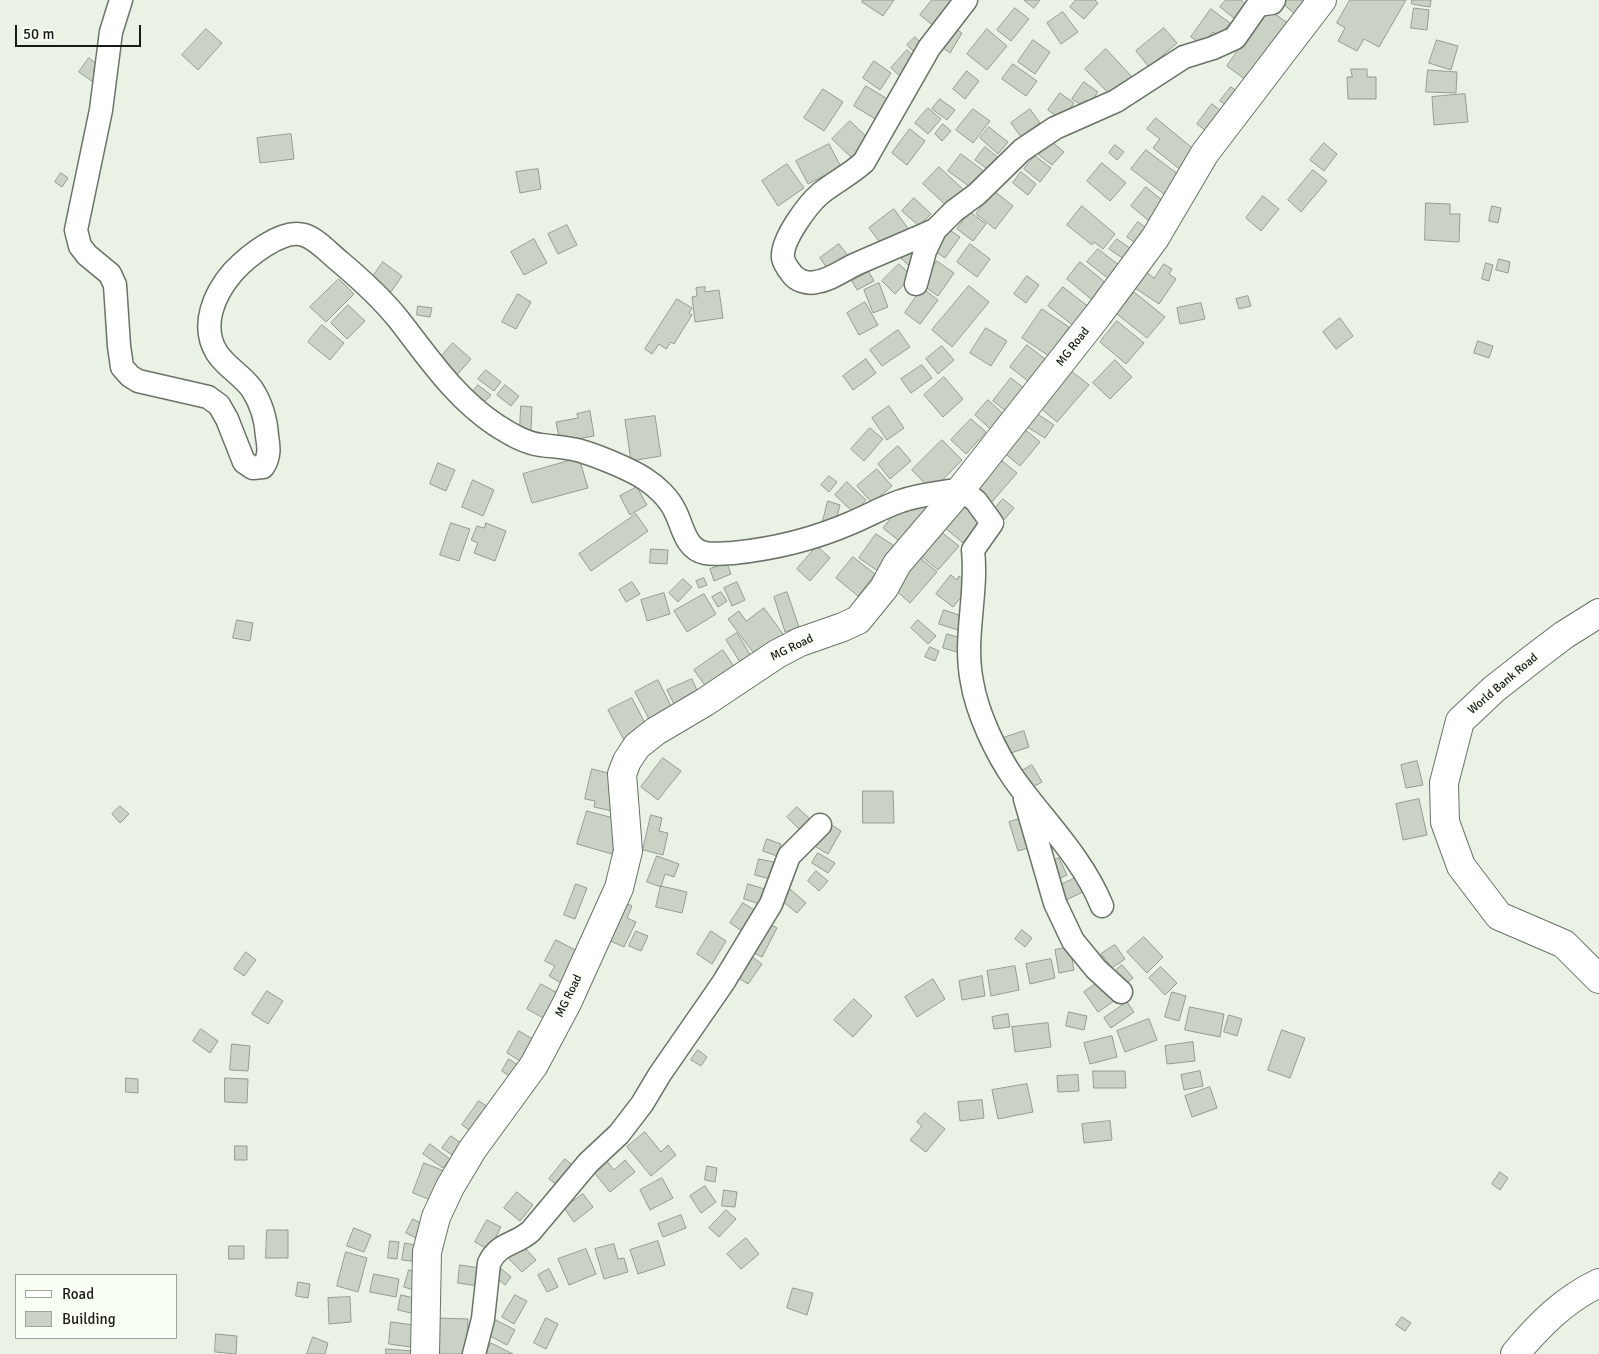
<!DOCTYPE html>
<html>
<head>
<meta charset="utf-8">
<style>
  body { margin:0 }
  #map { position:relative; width:1599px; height:1354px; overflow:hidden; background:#eaf2e6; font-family:Signika,sans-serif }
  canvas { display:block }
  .legend { position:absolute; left:15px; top:1274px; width:162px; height:65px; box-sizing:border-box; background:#f8fff5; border:1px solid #9ea39b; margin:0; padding:6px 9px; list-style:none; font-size:15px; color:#171a15 }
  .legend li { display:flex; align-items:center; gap:10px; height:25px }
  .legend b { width:25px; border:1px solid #9ea39b }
  .scale { position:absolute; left:15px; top:25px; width:126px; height:22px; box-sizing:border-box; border:2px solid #171a15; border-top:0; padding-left:6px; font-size:15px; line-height:18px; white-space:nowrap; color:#171a15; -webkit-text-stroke:4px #f8fff5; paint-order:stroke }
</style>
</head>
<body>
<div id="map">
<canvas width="1599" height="1354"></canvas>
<ul class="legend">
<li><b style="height:6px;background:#fff"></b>Road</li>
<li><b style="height:14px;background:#cad2c6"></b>Building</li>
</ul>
<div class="scale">50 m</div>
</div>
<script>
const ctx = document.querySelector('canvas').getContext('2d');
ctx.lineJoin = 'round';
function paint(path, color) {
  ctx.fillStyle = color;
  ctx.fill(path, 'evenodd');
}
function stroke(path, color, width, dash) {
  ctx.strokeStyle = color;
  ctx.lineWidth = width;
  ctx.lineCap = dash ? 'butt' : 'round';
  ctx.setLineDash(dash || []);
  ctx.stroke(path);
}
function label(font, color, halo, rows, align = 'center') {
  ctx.font = font + ' Signika,sans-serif';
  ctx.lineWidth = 4;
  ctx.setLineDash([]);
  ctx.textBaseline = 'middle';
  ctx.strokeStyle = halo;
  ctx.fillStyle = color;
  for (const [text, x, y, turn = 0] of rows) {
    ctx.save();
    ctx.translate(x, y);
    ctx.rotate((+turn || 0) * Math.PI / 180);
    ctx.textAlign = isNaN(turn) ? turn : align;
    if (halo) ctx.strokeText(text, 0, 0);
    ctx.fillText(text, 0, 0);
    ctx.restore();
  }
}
const building = new Path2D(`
  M863,0H894L883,16L862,2Z
  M932,0H952L935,27L920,15Z
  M1024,0H1040L1034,8Z
  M1076,0H1095L1098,3L1084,19L1070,7Z
  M1226,0H1241L1247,5L1235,19L1220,7Z
  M1286,0H1309L1300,18L1283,4Z
  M1350,0H1406L1379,47L1364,39L1357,51L1338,41L1345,28L1337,23Z
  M1412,0H1431L1430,7L1412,4Z
  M1015,8L1029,19L1011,41L997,30Z
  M1414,8L1429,10L1427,30L1411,28Z
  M1211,9L1230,23L1219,37L1213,32L1203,45L1191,37Z
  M1268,9L1292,26L1250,83L1227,66Z
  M1063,12L1078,32L1061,44L1047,23Z
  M951,26L962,33L950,53L939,45Z
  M1164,28L1177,43L1149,67L1136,51Z
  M206,29L222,43L198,70L182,55Z
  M987,29L1007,46L987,70L967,54Z
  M915,37L921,43L913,51L907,45Z
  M1033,40L1050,52L1035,74L1018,62Z
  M1437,40L1458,46L1451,70L1429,63Z
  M1106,49L1133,78L1112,97L1085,69Z
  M907,50L917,59L901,77L891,68Z
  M89,58L98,65L93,71L99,75L93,82L79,72Z
  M874,61L891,73L880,90L863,78Z
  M1013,64L1037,81L1026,96L1002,79Z
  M1351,69H1367V77H1376V99H1348L1347,77H1352Z
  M1428,70L1457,72L1456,93L1426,92Z
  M967,71L979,81L965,99L953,89Z
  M1084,82L1098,92L1086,108L1072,99Z
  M866,86L889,100L877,120L854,106Z
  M1231,87L1241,94L1231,108L1220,101Z
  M823,89L843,102L824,131L804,118Z
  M1060,93L1074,103L1062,120L1048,110Z
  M1465,94L1468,122L1434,125L1432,97Z
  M940,99L955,110L947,120L932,109Z
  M1212,104L1224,113L1209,133L1197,124Z
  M928,108L941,119L928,134L915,123Z
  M973,109L990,121L973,143L956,130Z
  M1030,109L1040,123L1021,137L1011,123Z
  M1156,118L1197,152L1182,171L1153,148L1160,139L1147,129Z
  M850,121L870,140L852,158L832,139Z
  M943,124L951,131L942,141L935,134Z
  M989,127L1008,142L998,154L980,138Z
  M910,129L925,141L907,165L892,153Z
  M291,134L294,159L260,163L257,138Z
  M1051,141L1064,152L1052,165L1039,155Z
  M1324,143L1337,154L1324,171L1310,160Z
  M829,144L841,167L808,184L796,161Z
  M1115,145L1124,152L1117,160L1109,153Z
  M985,147L999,158L989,170L975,160Z
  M1146,150L1183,178L1168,197L1131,169Z
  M961,154L985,172L973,189L948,171Z
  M1035,156L1051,168L1040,182L1024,169Z
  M1102,163L1126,183L1110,201L1087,181Z
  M787,164L804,188L778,206L762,181Z
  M939,167L965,191L949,208L923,184Z
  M538,169L541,189L520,193L516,172Z
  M1313,170L1327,181L1301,212L1288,200Z
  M1021,172L1036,184L1028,195L1013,183Z
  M61,173L68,178L62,187L55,182Z
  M1146,187L1163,201L1148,220L1131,206Z
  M994,191L1013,206L995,229L976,214Z
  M1263,196L1279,209L1261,231L1246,218Z
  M914,198L931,214L919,226L902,211Z
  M1426,203L1450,204V214H1460L1459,242L1425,240Z
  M1082,206L1115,234L1103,249L1094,242L1092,245L1067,225Z
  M1492,206L1501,208L1498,223L1489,221Z
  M894,209L909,230L884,248L869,228Z
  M970,212L986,224L973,241L957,229Z
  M1138,222L1149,230L1138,245L1127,237Z
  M567,225L577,245L558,254L548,234Z
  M945,227L960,237L945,258L930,248Z
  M534,239L547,263L524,275L511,252Z
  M1117,239L1131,249L1124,259L1109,249Z
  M839,244L850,258L830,272L820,258Z
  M970,244L990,259L977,277L957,262Z
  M913,245L921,252L908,265L900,257Z
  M1098,249L1120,266L1109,279L1087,262Z
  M1499,259L1510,262L1508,273L1496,270Z
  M937,261L954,273L938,296L921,284Z
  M383,262L402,276L391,292L372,278Z
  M1080,262L1111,287L1097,304L1067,279Z
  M1486,263L1493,265L1489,281L1482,279Z
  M899,264L912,276L895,294L882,281Z
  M1164,264L1172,269L1169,274L1176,279L1159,304L1135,288L1146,272L1154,278Z
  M869,272L874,281L857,290L852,281Z
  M1027,276L1039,285L1026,303L1014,294Z
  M339,279L354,294L326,322L310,307Z
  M879,283L888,307L873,313L864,290Z
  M969,286L989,302L952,347L932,330Z
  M705,287V292L719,290L723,318L695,322L692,297L697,296L696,288Z
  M1063,287L1094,311L1079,330L1048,306Z
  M922,288L938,300L920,324L905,313Z
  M1134,292L1165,317L1147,338L1117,314Z
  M518,294L531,302L516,329L502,322Z
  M1248,296L1251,306L1239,309L1236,299Z
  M677,299L692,308L689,313L692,315L674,344L671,342L666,349L659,344L652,354L645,349Z
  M865,302L878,325L859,335L847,313Z
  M1201,303L1205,319L1180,324L1177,308Z
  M348,305L365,321L347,339L331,323Z
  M418,306L432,308L430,317L417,315Z
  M1042,309L1069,327L1049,356L1022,338Z
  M1340,318L1353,336L1336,349L1323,332Z
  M1117,321L1144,343L1126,364L1100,342Z
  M322,325L344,343L330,360L308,342Z
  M986,328L1007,341L991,366L970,353Z
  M898,330L910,347L882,366L870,350Z
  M1478,341L1493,346L1489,358L1474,353Z
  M453,343L471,359L456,376L438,360Z
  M1027,345L1045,359L1028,381L1010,367Z
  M942,346L954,360L938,374L926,359Z
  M866,359L876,373L853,390L843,376Z
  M1115,360L1132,377L1110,399L1093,383Z
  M922,365L932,378L911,393L901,379Z
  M486,370L501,382L494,391L478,379Z
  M1070,370L1089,385L1057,422L1039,407Z
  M944,377L963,399L943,417L924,395Z
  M1011,378L1029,392L1011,415L993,401Z
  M478,385L491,395L481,406L469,396Z
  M505,385L519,396L511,406L497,395Z
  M988,400L1009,419L996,434L975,415Z
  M521,406L532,407L531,432L520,431Z
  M889,406L904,428L887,440L872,418Z
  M590,411L594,436L560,442L556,422L578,418L577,414Z
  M1036,413L1054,425L1045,438L1027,427Z
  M655,416L661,456L631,461L625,420Z
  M971,419L986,432L966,454L951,440Z
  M1022,427L1040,442L1020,466L1002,451Z
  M870,428L883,439L864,461L851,449Z
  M942,440L962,460L932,491L912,470Z
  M898,446L911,461L890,479L878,464Z
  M997,457L1017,473L991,503L972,487Z
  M579,458L588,488L532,503L523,474Z
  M438,463L455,470L446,491L430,484Z
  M877,469L892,486L872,503L857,486Z
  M829,476L837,482L829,492L821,485Z
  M473,480L494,490L483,516L462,507Z
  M847,482L866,500L854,513L835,495Z
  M637,487L647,505L630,515L620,496Z
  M1003,499L1014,508L1003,521L992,512Z
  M916,500L930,512L903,544L883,528L900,507L906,512Z
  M828,501L840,505L835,524L823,521Z
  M964,504L982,520L963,543L944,527Z
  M636,514L648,531L591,571L579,554Z
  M451,523L470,529L459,561L440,555Z
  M486,523L506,531L495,561L474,553L478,543L471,540L477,526L484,528Z
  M940,531L959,546L938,570L920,555Z
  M876,534L896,547L879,572L859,558Z
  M817,546L830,558L810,581L797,569Z
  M651,549L668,550L667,564L650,563Z
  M918,556L937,572L910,603L892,587Z
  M853,557L875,574L858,596L836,578Z
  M727,563L731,574L714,581L710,569Z
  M951,575L957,580L959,576L967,582L968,589L953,607L936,594Z
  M704,578L707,585L699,588L696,581Z
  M683,579L692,587L678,602L669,593Z
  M632,582L640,594L626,602L619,590Z
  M737,582L745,600L732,606L724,588Z
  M721,592L727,601L718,607L712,597Z
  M787,592L799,627L785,632L774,597Z
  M664,593L670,614L647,621L641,600Z
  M704,594L716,614L687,632L674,611Z
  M764,608L786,638L758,659L728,619L739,611L746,621Z
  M944,610L962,616L958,630L939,624Z
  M237,620L253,623L250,641L233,638Z
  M918,620L936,636L928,644L911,628Z
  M737,633L751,656L740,662L726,640Z
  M947,634L961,638L957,652L943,648Z
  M930,647L939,651L935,661L925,657Z
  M723,650L737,671L709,691L694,670Z
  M692,679L700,697L676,708L667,690Z
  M658,680L675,714L652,725L635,692Z
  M632,698L648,729L625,742L608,710Z
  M1024,731L1029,747L1002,756L997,740Z
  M663,758L681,771L658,800L641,787Z
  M1417,761L1423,785L1406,788L1401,765Z
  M1032,765L1042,782L1029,789L1020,772Z
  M592,769L620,776L612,811L594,807L595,801L585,799Z
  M863,791H893L894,823H863Z
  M1419,799L1427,835L1403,840L1396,804Z
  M120,806L129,814L120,823L112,814Z
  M797,807L812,821L801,831L787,817Z
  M587,811L621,820L612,854L577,844Z
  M651,815L662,818L659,831L668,833L663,855L643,850Z
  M1023,818L1032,847L1018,851L1009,822Z
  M830,824L841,831L828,854L816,847Z
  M767,839L781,844L777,856L763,851Z
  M818,853L835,863L828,873L812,863Z
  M657,856L679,864L674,877L665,874L661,887L647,882Z
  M1059,858L1067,875L1057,880L1049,863Z
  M759,859L774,862L770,879L755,875Z
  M816,871L828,881L819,891L808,881Z
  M1080,876L1087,890L1064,901L1058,886Z
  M576,884L587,888L575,919L564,915Z
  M748,884L768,890L763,905L744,899Z
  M661,886L687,892L682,913L656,907Z
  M790,889L806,903L797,913L781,900Z
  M625,903L632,906L627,918L636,922L624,947L608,940Z
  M743,903L758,912L745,933L730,923Z
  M765,921L777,928L762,957L750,951Z
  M1022,930L1032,938L1025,947L1015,939Z
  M636,931L648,936L641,951L629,946Z
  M711,931L726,941L712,964L697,954Z
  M1144,937L1163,957L1147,973L1127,952Z
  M556,940L577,951L561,983L549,976L555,966L545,961Z
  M1115,945L1125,959L1112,968L1101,954Z
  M1070,947L1074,970L1059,973L1055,950Z
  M246,952L256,960L244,976L234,969Z
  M751,956L762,964L748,984L737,977Z
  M1051,959L1055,978L1030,984L1026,964Z
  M1122,965L1133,978L1123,986L1112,974Z
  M1015,966L1019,990L991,996L987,971Z
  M1161,967L1177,983L1165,995L1149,978Z
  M982,976L985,996L962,1000L959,981Z
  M933,979L945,999L917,1017L905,997Z
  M1100,981L1114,1001L1098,1012L1084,992Z
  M541,984L559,994L545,1019L527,1009Z
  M267,991L283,1001L268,1024L252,1014Z
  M1172,992L1186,996L1179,1021L1165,1017Z
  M854,999L872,1016L853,1037L834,1020Z
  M1127,1002L1134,1012L1111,1028L1104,1018Z
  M1190,1007L1224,1014L1220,1037L1185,1030Z
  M1069,1012L1087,1016L1084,1030L1066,1026Z
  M1008,1014L1010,1027L994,1029L992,1017Z
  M1229,1015L1242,1019L1237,1036L1224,1032Z
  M1149,1019L1157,1040L1125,1052L1117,1031Z
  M1048,1023L1051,1047L1015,1052L1012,1027Z
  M201,1029L218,1041L210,1053L193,1041Z
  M1282,1030L1305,1038L1290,1078L1268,1070Z
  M519,1031L536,1041L524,1063L507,1053Z
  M1112,1036L1117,1057L1090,1064L1084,1043Z
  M1193,1042L1195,1061L1167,1064L1165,1046Z
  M232,1044L250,1046L248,1071L230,1070Z
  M698,1050L707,1057L701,1066L691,1060Z
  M509,1059L519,1066L512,1078L502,1071Z
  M1093,1071H1125L1126,1088H1094Z
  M1200,1071L1203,1086L1184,1090L1181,1075Z
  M1078,1075L1079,1091L1058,1092L1057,1076Z
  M126,1078L138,1079V1093L126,1092Z
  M225,1078L248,1079L247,1103L225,1102Z
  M1027,1084L1033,1112L998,1119L992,1090Z
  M1210,1087L1217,1108L1192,1117L1185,1096Z
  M982,1100L984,1118L960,1121L958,1102Z
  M479,1101L492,1110L475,1134L462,1125Z
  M925,1113L945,1129L926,1152L910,1140L922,1126L917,1122Z
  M1110,1121L1112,1140L1084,1143L1082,1124Z
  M645,1132L661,1152L668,1145L676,1155L651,1176L627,1147Z
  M451,1136L464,1145L455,1157L442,1148Z
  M430,1144L450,1159L443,1168L423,1154Z
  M235,1146H247V1160H235Z
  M565,1159L576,1168L561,1188L549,1179Z
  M605,1159L614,1170L625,1160L635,1172L610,1192L592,1170Z
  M424,1163L444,1171L433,1201L413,1193Z
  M707,1166L717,1168L715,1182L705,1180Z
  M1500,1172L1508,1178L1500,1190L1492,1184Z
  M662,1178L673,1198L650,1210L640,1190Z
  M705,1186L716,1202L701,1213L690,1196Z
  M724,1190L737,1192L735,1207L722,1206Z
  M517,1192L533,1205L520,1221L504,1208Z
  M583,1194L593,1207L574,1222L564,1208Z
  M726,1210L736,1219L719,1237L709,1228Z
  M681,1215L686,1228L663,1237L658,1224Z
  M413,1219L426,1226L420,1240L406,1233Z
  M487,1220L501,1227L489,1250L475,1242Z
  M354,1228L371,1235L364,1252L347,1246Z
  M267,1230H288V1258H266Z
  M746,1238L759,1254L741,1269L727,1254Z
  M390,1241L399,1242L397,1259L388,1258Z
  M658,1241L665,1265L638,1274L630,1250Z
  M405,1243L421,1246L419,1262L402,1260Z
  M614,1244L618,1259L624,1258L628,1272L604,1279L595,1249Z
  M229,1246H244V1259H229Z
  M523,1246L536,1260L522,1272L509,1259Z
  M586,1249L596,1274L569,1285L558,1259Z
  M346,1252L367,1258L358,1292L337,1286Z
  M460,1265L480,1268L478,1286L458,1283Z
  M499,1267L511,1277L505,1285L493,1275Z
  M549,1269L558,1287L547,1292L538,1275Z
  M409,1270L420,1273L416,1291L404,1287Z
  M374,1274L399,1279L396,1297L370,1292Z
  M298,1282L310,1284L308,1298L296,1296Z
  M793,1288L813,1293L807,1315L787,1308Z
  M401,1295L414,1298L411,1313L398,1310Z
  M515,1295L527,1301L514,1324L502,1317Z
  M350,1297L351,1322L329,1324L328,1298Z
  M1402,1317L1411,1323L1405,1331L1396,1325Z
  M439,1318L468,1319L467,1354H437Z
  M546,1318L558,1324L546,1349L534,1343Z
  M496,1320L515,1330L507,1345L488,1335Z
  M391,1322L414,1325L411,1347L389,1344Z
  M216,1334L237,1336L236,1354L215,1352Z
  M313,1337L328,1343L325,1354H307Z
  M491,1343L513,1354H486Z
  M386,1349L413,1351V1354H386Z`);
const minor = new Path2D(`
  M121,0L111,32L101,110L76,230L80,246L87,255L110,274L115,285L119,346L122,367L130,376L138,381L208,397L219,405L227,419L244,462L253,468L263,467C270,457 269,447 267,436C266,419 261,403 252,389C242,375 226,367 217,353C200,326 214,294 233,272C247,257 282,228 304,235C317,239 329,253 339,261C358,277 384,301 399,320C428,357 455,398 496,425C509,433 524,443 541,445C555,447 570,447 584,452C600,457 632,470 645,479C656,486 669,498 675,511C683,526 685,549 705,553C714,555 724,553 733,553C773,549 814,539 851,523C868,516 883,507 901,501C920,494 941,493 961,489L976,501L992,523L973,550C978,594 963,638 972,682C977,713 996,753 1014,779C1044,821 1082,857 1102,906
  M935,230C908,242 881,253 854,265C842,271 830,280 816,282C808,284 797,281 792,274C788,269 784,264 783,258C781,240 808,204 821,193C835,182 851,174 864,162L929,48L966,0
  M916,284L925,251L935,230L954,211L977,194L1022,150L1055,128L1116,101L1184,57L1213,48L1235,38L1258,5L1272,3L1274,0
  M1025,799L1055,903L1073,941L1096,969L1121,992
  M474,1354L483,1319L489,1263C499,1242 516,1245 531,1231L588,1163L619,1134L642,1104L660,1074L723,983L771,904L789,856L820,825`);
const major = new Path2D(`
  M1599,613L1564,635L1531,660L1494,689L1460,721L1444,783L1445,822L1461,866L1499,916L1564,944L1599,979
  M425,1354L427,1252L436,1217L450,1187L472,1150L534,1065L567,1003L619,888L628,851L622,774L627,761L637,746L656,731L705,702L777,654L800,642L843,627L858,620L884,588L897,564L961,489L1098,315L1155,238L1205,153L1322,0
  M1515,1354C1539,1325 1565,1299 1599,1283`);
const streetNames = [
  ["MG Road",1073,347,-52],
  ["MG Road",792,648,-26],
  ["World Bank Road",1503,684,-40],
  ["MG Road",569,996,-64]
];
paint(building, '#cad2c6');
stroke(building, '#949c91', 1);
stroke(minor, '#6b7268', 25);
stroke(major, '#6b7268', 30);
stroke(minor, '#fff', 22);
stroke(major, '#fff', 28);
label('12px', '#171a15', '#f8fff5', streetNames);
</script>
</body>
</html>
